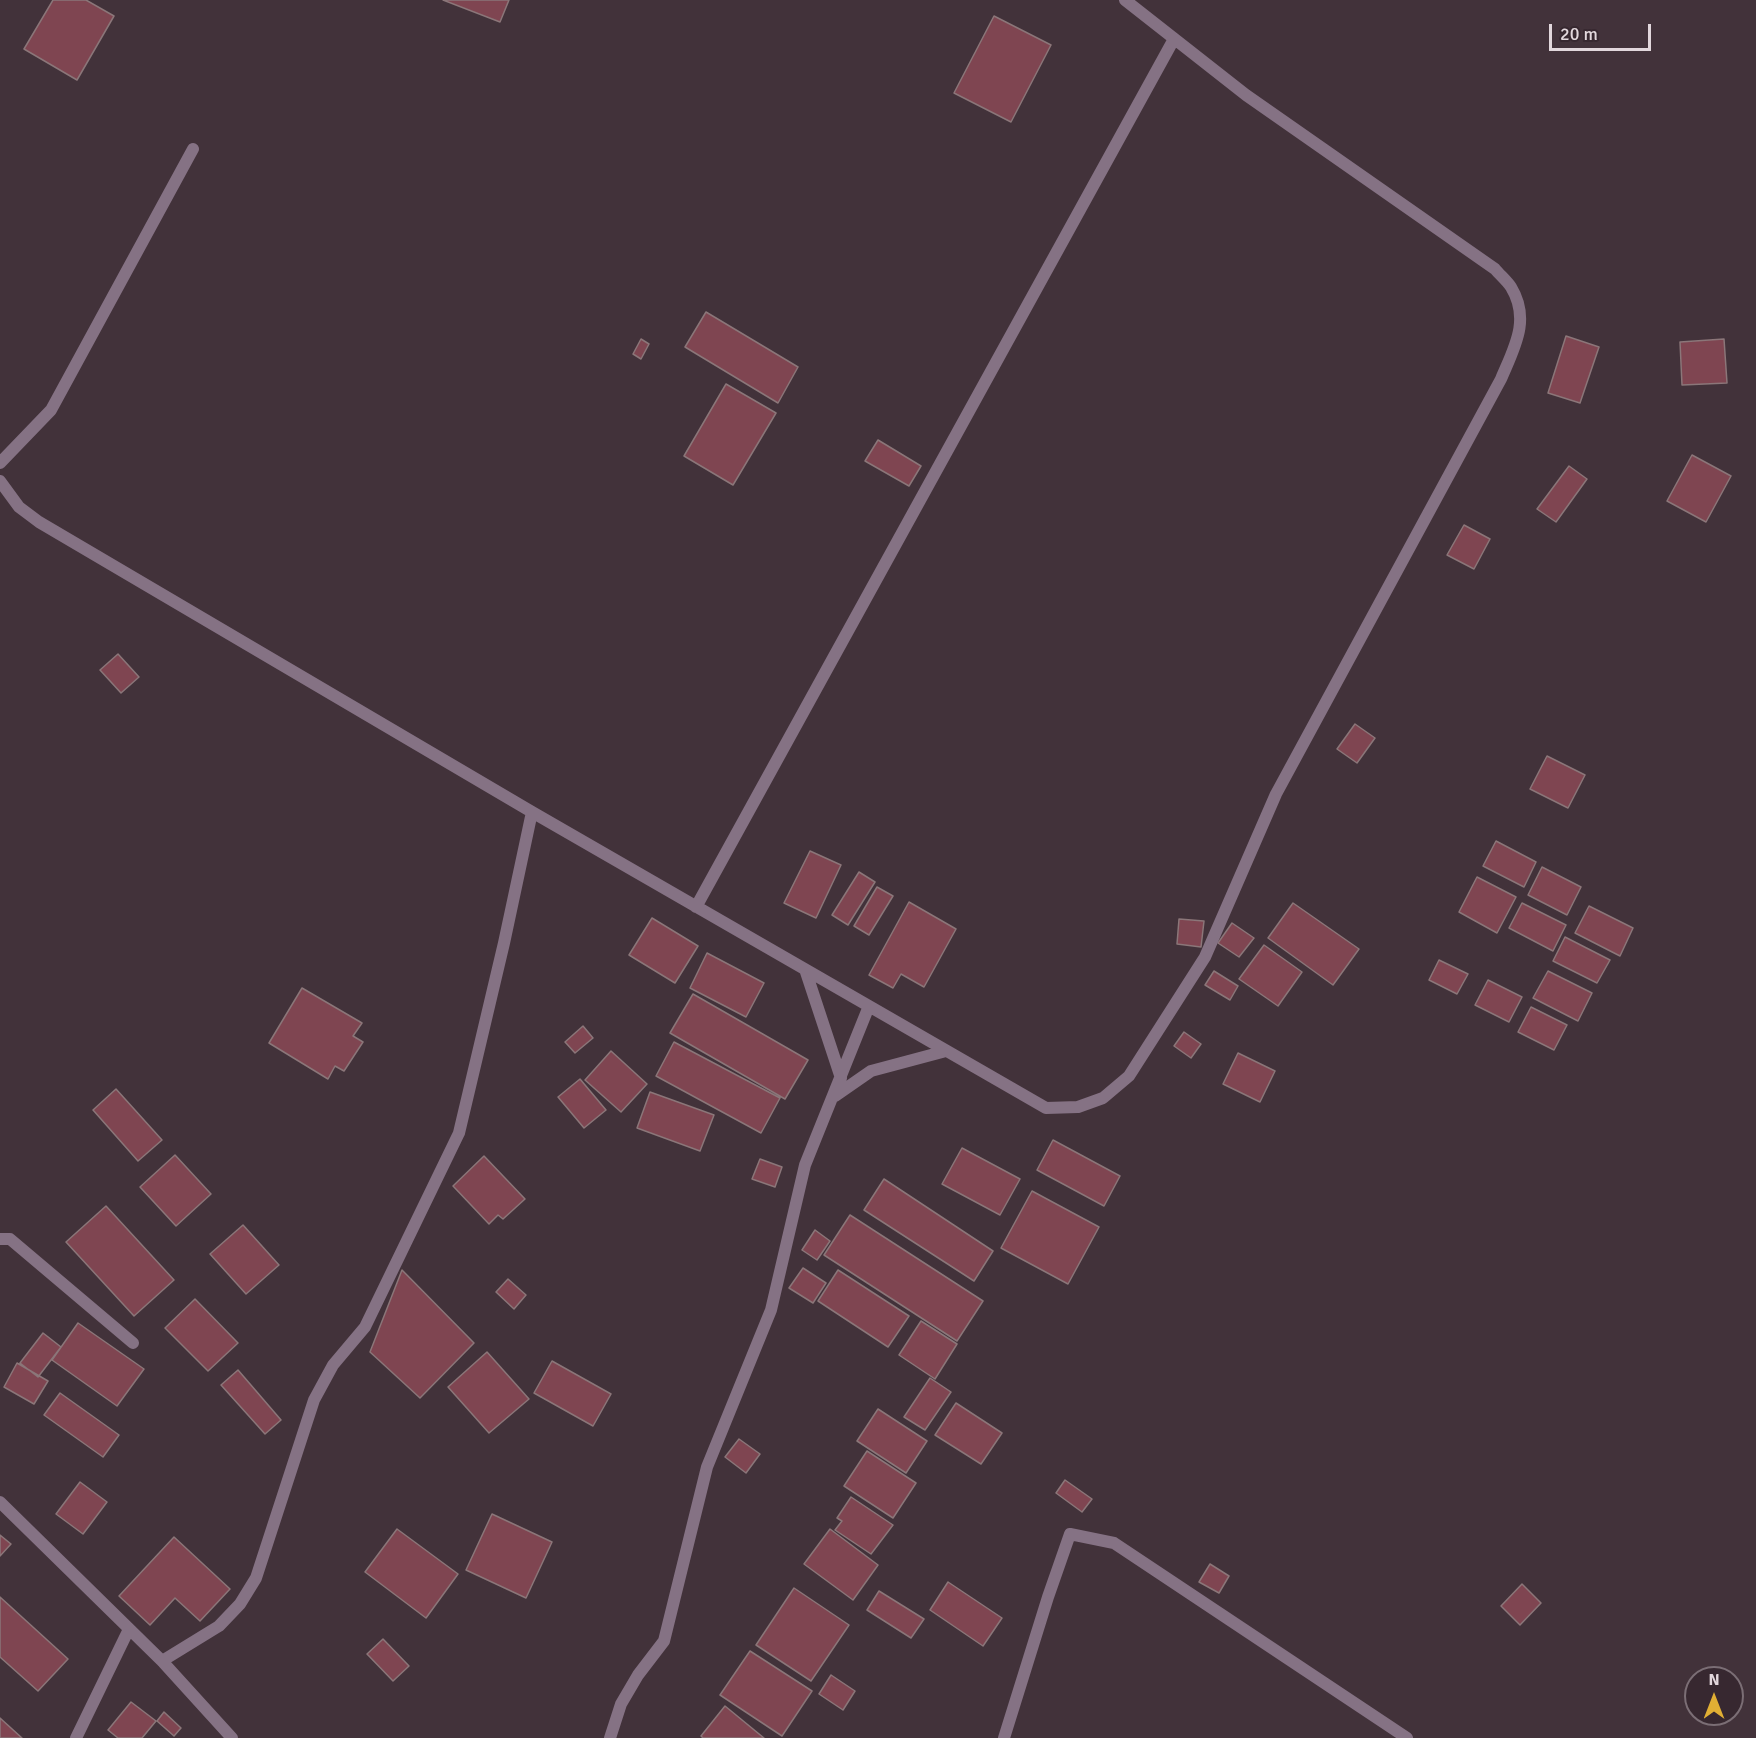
<!DOCTYPE html>
<html>
<head>
<meta charset="utf-8">
<style>
  body { margin:0 }
  #map { position:relative; width:1756px; height:1738px; overflow:hidden; background:#42323a; font-family:Signika,sans-serif }
  canvas { display:block }
  .north { position:absolute; left:1684px; top:1666px; width:60px; height:60px; box-sizing:border-box; background:#372830; border:2px solid #7b6e75; border-radius:50%; rotate:0deg; font-size:16px; font-weight:700; line-height:24px; text-align:center; color:#e2d7dc }
  .north::after { content:''; display:block; margin:auto; width:21px; height:27px; background:#e1af34; clip-path:polygon(50% 0,100% 100%,50% 72%,0 100%) }
  .scale { position:absolute; left:1549px; top:24px; width:102px; height:27px; box-sizing:border-box; border:3px solid #e2d7dc; border-top:0; padding-left:8px; font-size:18px; line-height:21px; white-space:nowrap; color:#e2d7dc; -webkit-text-stroke:4px #372830; paint-order:stroke }
</style>
</head>
<body>
<div id="map">
<canvas width="1756" height="1738"></canvas>
<div class="north">N</div>
<div class="scale">20 m</div>
</div>
<script>
const ctx = document.querySelector('canvas').getContext('2d');
ctx.lineJoin = 'round';
function paint(path, color) {
  ctx.fillStyle = color;
  ctx.fill(path, 'evenodd');
}
function stroke(path, color, width, dash) {
  ctx.strokeStyle = color;
  ctx.lineWidth = width;
  ctx.lineCap = dash ? 'butt' : 'round';
  ctx.setLineDash(dash || []);
  ctx.stroke(path);
}
const building = new Path2D(`
  M53,0H86L114,16L77,80L24,49Z
  M443,0H509L500,22Z
  M994,16L1051,45L1011,122L954,93Z
  M706,312L798,367L778,403L685,347Z
  M1566,336L1599,347L1580,403L1548,393Z
  M641,339L649,344L641,359L633,354Z
  M1724,339L1727,383L1682,385L1680,342Z
  M726,384L776,413L733,485L684,456Z
  M878,440L921,466L909,486L865,461Z
  M1692,455L1731,476L1706,522L1667,501Z
  M1569,466L1587,479L1556,522L1537,509Z
  M1464,525L1490,539L1474,569L1447,555Z
  M118,654L139,677L121,693L100,670Z
  M1355,724L1375,738L1357,763L1337,749Z
  M1547,756L1585,775L1568,808L1530,789Z
  M1496,841L1536,862L1524,887L1483,866Z
  M810,851L841,865L816,918L784,903Z
  M1542,867L1581,887L1567,915L1528,895Z
  M859,872L875,882L848,925L832,915Z
  M1477,877L1516,897L1497,933L1459,912Z
  M877,887L893,896L869,935L854,926Z
  M909,902L956,929L924,987L901,974L893,988L869,975Z
  M1293,903L1359,949L1333,985L1268,938Z
  M1522,903L1566,925L1553,951L1509,928Z
  M1589,906L1633,928L1620,956L1575,933Z
  M652,918L698,946L675,983L629,955Z
  M1179,919L1204,921L1201,947L1177,944Z
  M1232,923L1254,938L1239,957L1218,943Z
  M1565,937L1610,960L1597,983L1553,961Z
  M1264,945L1302,972L1278,1006L1239,979Z
  M707,953L764,983L746,1017L690,988Z
  M1439,960L1468,974L1457,994L1429,980Z
  M1214,971L1238,986L1230,1000L1205,985Z
  M1548,971L1592,993L1578,1021L1533,998Z
  M1488,980L1522,997L1509,1022L1475,1005Z
  M302,988L362,1023L353,1036L363,1042L344,1071L335,1066L328,1079L269,1043Z
  M693,994L808,1060L785,1099L670,1033Z
  M1531,1007L1567,1025L1554,1050L1518,1032Z
  M583,1026L593,1038L575,1053L565,1042Z
  M1184,1032L1201,1044L1191,1058L1174,1046Z
  M674,1042L780,1098L761,1133L656,1076Z
  M611,1051L647,1084L621,1112L585,1080Z
  M1238,1053L1275,1071L1260,1102L1223,1084Z
  M580,1079L606,1110L584,1128L558,1097Z
  M116,1089L162,1140L138,1161L93,1110Z
  M650,1092L714,1115L700,1151L637,1128Z
  M1053,1140L1120,1176L1104,1206L1037,1170Z
  M962,1148L1020,1179L1000,1215L942,1184Z
  M175,1155L211,1194L176,1226L140,1187Z
  M484,1156L525,1199L503,1219L498,1215L489,1224L453,1186Z
  M760,1159L782,1167L775,1187L752,1179Z
  M884,1179L993,1251L974,1281L864,1210Z
  M1032,1191L1099,1227L1068,1284L1001,1248Z
  M106,1206L174,1280L134,1316L66,1242Z
  M850,1215L983,1301L957,1341L824,1255Z
  M243,1225L279,1265L246,1294L210,1254Z
  M815,1230L830,1241L817,1260L802,1250Z
  M803,1268L826,1283L813,1303L789,1288Z
  M402,1270L474,1343L420,1398L370,1352Z
  M838,1270L909,1316L888,1347L818,1301Z
  M508,1279L526,1295L514,1309L496,1292Z
  M195,1299L238,1343L208,1371L165,1328Z
  M921,1321L957,1344L935,1379L899,1355Z
  M78,1323L144,1369L117,1406L52,1360Z
  M43,1333L61,1347L38,1377L20,1363Z
  M487,1352L529,1399L489,1433L448,1387Z
  M552,1361L611,1394L593,1426L534,1393Z
  M17,1363L48,1381L34,1404L4,1387Z
  M238,1370L281,1420L265,1434L221,1385Z
  M930,1378L951,1392L925,1430L904,1417Z
  M60,1393L119,1435L103,1457L44,1415Z
  M956,1403L1002,1433L981,1464L935,1435Z
  M878,1409L927,1441L906,1473L857,1441Z
  M739,1439L760,1454L746,1473L725,1457Z
  M867,1451L916,1483L893,1518L844,1486Z
  M1065,1480L1092,1499L1082,1512L1056,1493Z
  M80,1482L107,1502L83,1534L56,1514Z
  M851,1497L893,1525L871,1554L835,1530L842,1521L837,1518Z
  M492,1514L552,1542L526,1598L466,1570Z
  M397,1529L458,1574L426,1618L365,1572Z
  M830,1529L878,1565L853,1600L804,1564Z
  M0,1535L11,1544L0,1556Z
  M174,1537L230,1589L200,1621L175,1598L150,1625L119,1596Z
  M1210,1564L1229,1576L1219,1593L1199,1582Z
  M948,1582L1002,1618L983,1646L930,1610Z
  M1522,1584L1541,1603L1520,1625L1501,1606Z
  M794,1588L849,1625L811,1681L756,1645Z
  M879,1591L924,1619L911,1638L867,1610Z
  M0,1597L68,1659L38,1691L0,1657Z
  M383,1639L409,1666L393,1681L367,1654Z
  M750,1651L812,1691L782,1736L720,1695Z
  M831,1675L855,1691L843,1710L819,1694Z
  M131,1702L156,1721L142,1738H118L108,1730Z
  M725,1706L764,1738H703L701,1736Z
  M164,1712L181,1728L174,1736L157,1721Z
  M0,1718L22,1738H0Z`);
const street = new Path2D(`
  M0,463L51,410L193,149
  M0,481L19,507L39,522L532,812L1046,1108L1078,1107L1103,1098L1129,1076L1205,957L1276,794L1501,379C1514,348 1531,320 1511,287C1507,281 1500,275 1495,269L1246,95L1125,0
  M696,907L1174,39
  M805,969L841,1078
  M835,1096L871,1071L946,1051
  M0,1239H10L133,1343
  M0,1502L162,1661L232,1738
  M162,1661L219,1626L240,1604L256,1578L314,1400L333,1365L365,1327L459,1133L504,943L532,812
  M76,1738L129,1629
  M610,1738L621,1704L638,1675L664,1641L707,1467L771,1310L805,1165L869,1006
  M1004,1738L1048,1597L1070,1534L1114,1543L1407,1738`);
paint(building, '#7f4551');
stroke(building, '#8b7679', 1.5);
stroke(street, '#857284', 12);
</script>
</body>
</html>
